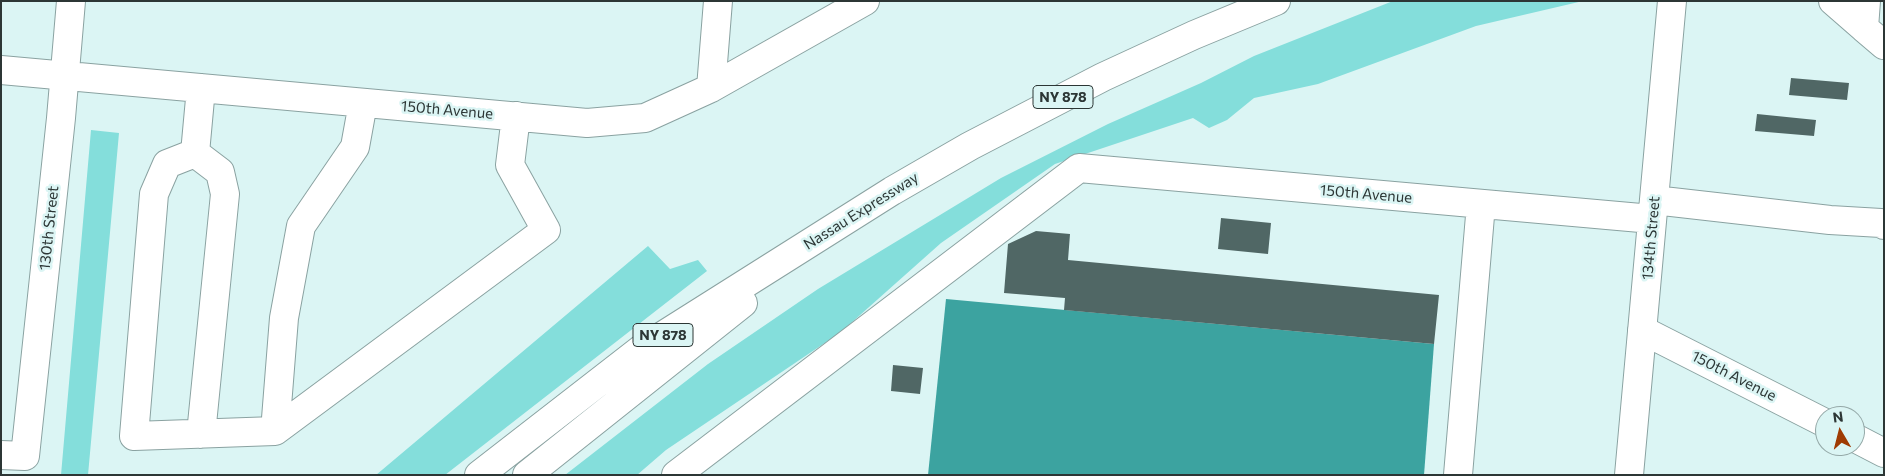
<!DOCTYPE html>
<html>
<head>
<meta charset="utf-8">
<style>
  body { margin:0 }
  #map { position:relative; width:1885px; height:476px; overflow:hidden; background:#dbf5f4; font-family:Commissioner,sans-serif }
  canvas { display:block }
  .frame { position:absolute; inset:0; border:2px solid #2c3635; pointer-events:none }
  .north { position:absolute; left:1815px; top:406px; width:50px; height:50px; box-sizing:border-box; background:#dbf5f4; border:1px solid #95a9a8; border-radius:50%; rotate:352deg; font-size:14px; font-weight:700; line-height:20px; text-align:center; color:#2c3635 }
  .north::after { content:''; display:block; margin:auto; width:18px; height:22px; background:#9f3b03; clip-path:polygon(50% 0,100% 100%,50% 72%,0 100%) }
</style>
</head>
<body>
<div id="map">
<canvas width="1885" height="476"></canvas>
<div class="frame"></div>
<div class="north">N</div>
</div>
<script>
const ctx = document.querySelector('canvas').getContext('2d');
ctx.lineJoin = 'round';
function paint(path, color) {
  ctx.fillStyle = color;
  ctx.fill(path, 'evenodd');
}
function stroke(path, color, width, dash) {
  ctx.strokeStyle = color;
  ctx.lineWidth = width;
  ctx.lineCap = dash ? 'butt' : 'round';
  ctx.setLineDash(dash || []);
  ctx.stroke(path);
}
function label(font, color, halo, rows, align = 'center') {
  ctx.font = font + ' Commissioner,sans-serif';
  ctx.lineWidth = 5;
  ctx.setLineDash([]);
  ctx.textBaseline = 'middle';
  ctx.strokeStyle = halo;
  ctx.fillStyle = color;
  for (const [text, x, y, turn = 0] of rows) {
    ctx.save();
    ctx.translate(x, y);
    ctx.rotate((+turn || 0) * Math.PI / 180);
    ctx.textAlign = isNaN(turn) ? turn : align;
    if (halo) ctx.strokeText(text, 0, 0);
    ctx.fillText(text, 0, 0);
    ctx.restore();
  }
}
const green = new Path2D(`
  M1393,1H1583L1476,26L1318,84L1254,98L1227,120L1209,128L1193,118L1055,164L941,243L841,332L666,450L637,475H565L708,364L818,289L1001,178L1108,124L1201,83L1254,56Z
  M91,130L119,133L88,475H61Z
  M648,246L670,269L698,260L707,271L445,475H376Z`);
const water = new Path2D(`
  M946,299L1434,344L1424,475H928Z`);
const building = new Path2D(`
  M1791,78L1849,83L1847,100L1789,95Z
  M1757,114L1816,120L1814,136L1755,131Z
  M1221,218L1271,223L1268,254L1218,249Z
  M1036,231L1070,234L1068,260L1439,295L1434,344L1064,310L1065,298L1004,293L1008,244Z
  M893,365L923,368L920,394L891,391Z`);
const minor = new Path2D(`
  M1833,1L1864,28
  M1866,1L1864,28L1884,45
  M1,70L587,123L645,118L711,88L865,1
  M201,88L195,153L167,164L154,194L134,436L275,431L284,318L301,226L355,147L363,103
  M711,88L718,1
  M195,153L220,172L225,194L201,434
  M1654,200L1830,220L1881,223L1884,225
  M1642,330L1825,423
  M275,431L546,230L510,165L516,116
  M1855,438L1884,453
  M1,455L25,456L61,118L71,1
  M676,475L1079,168L1652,219
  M1458,475L1481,204
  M1629,475L1672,1`);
const highway = new Path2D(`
  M479,475L640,350L892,191L970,146L1103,77L1194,35L1276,1
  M527,475L743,303`);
const shields = [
  [1063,97,60],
  [663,335,60]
];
const shieldNames = [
  ["NY 878",1063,97],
  ["NY 878",663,335]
];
const streetNames = [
  ["150th Avenue",447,110,5],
  ["150th Avenue",1366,194,5],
  ["Nassau Expressway",861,211,-32],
  ["130th Street",49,228,-84],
  ["134th Street",1651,238,-85],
  ["150th Avenue",1734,376,27]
];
paint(green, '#84dedb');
paint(water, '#3ca3a0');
paint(building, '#506765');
stroke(minor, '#8aa2a1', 30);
stroke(highway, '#8aa2a1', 30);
stroke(minor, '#fff', 28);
stroke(highway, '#fff', 28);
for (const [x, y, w] of shields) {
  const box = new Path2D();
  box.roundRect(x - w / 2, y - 11.5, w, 23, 4);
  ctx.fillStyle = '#dbf5f4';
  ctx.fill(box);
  stroke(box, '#2c3635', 1);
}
label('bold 14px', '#2c3635', null, shieldNames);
label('15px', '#2c3635', '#dbf5f4', streetNames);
</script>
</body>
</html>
